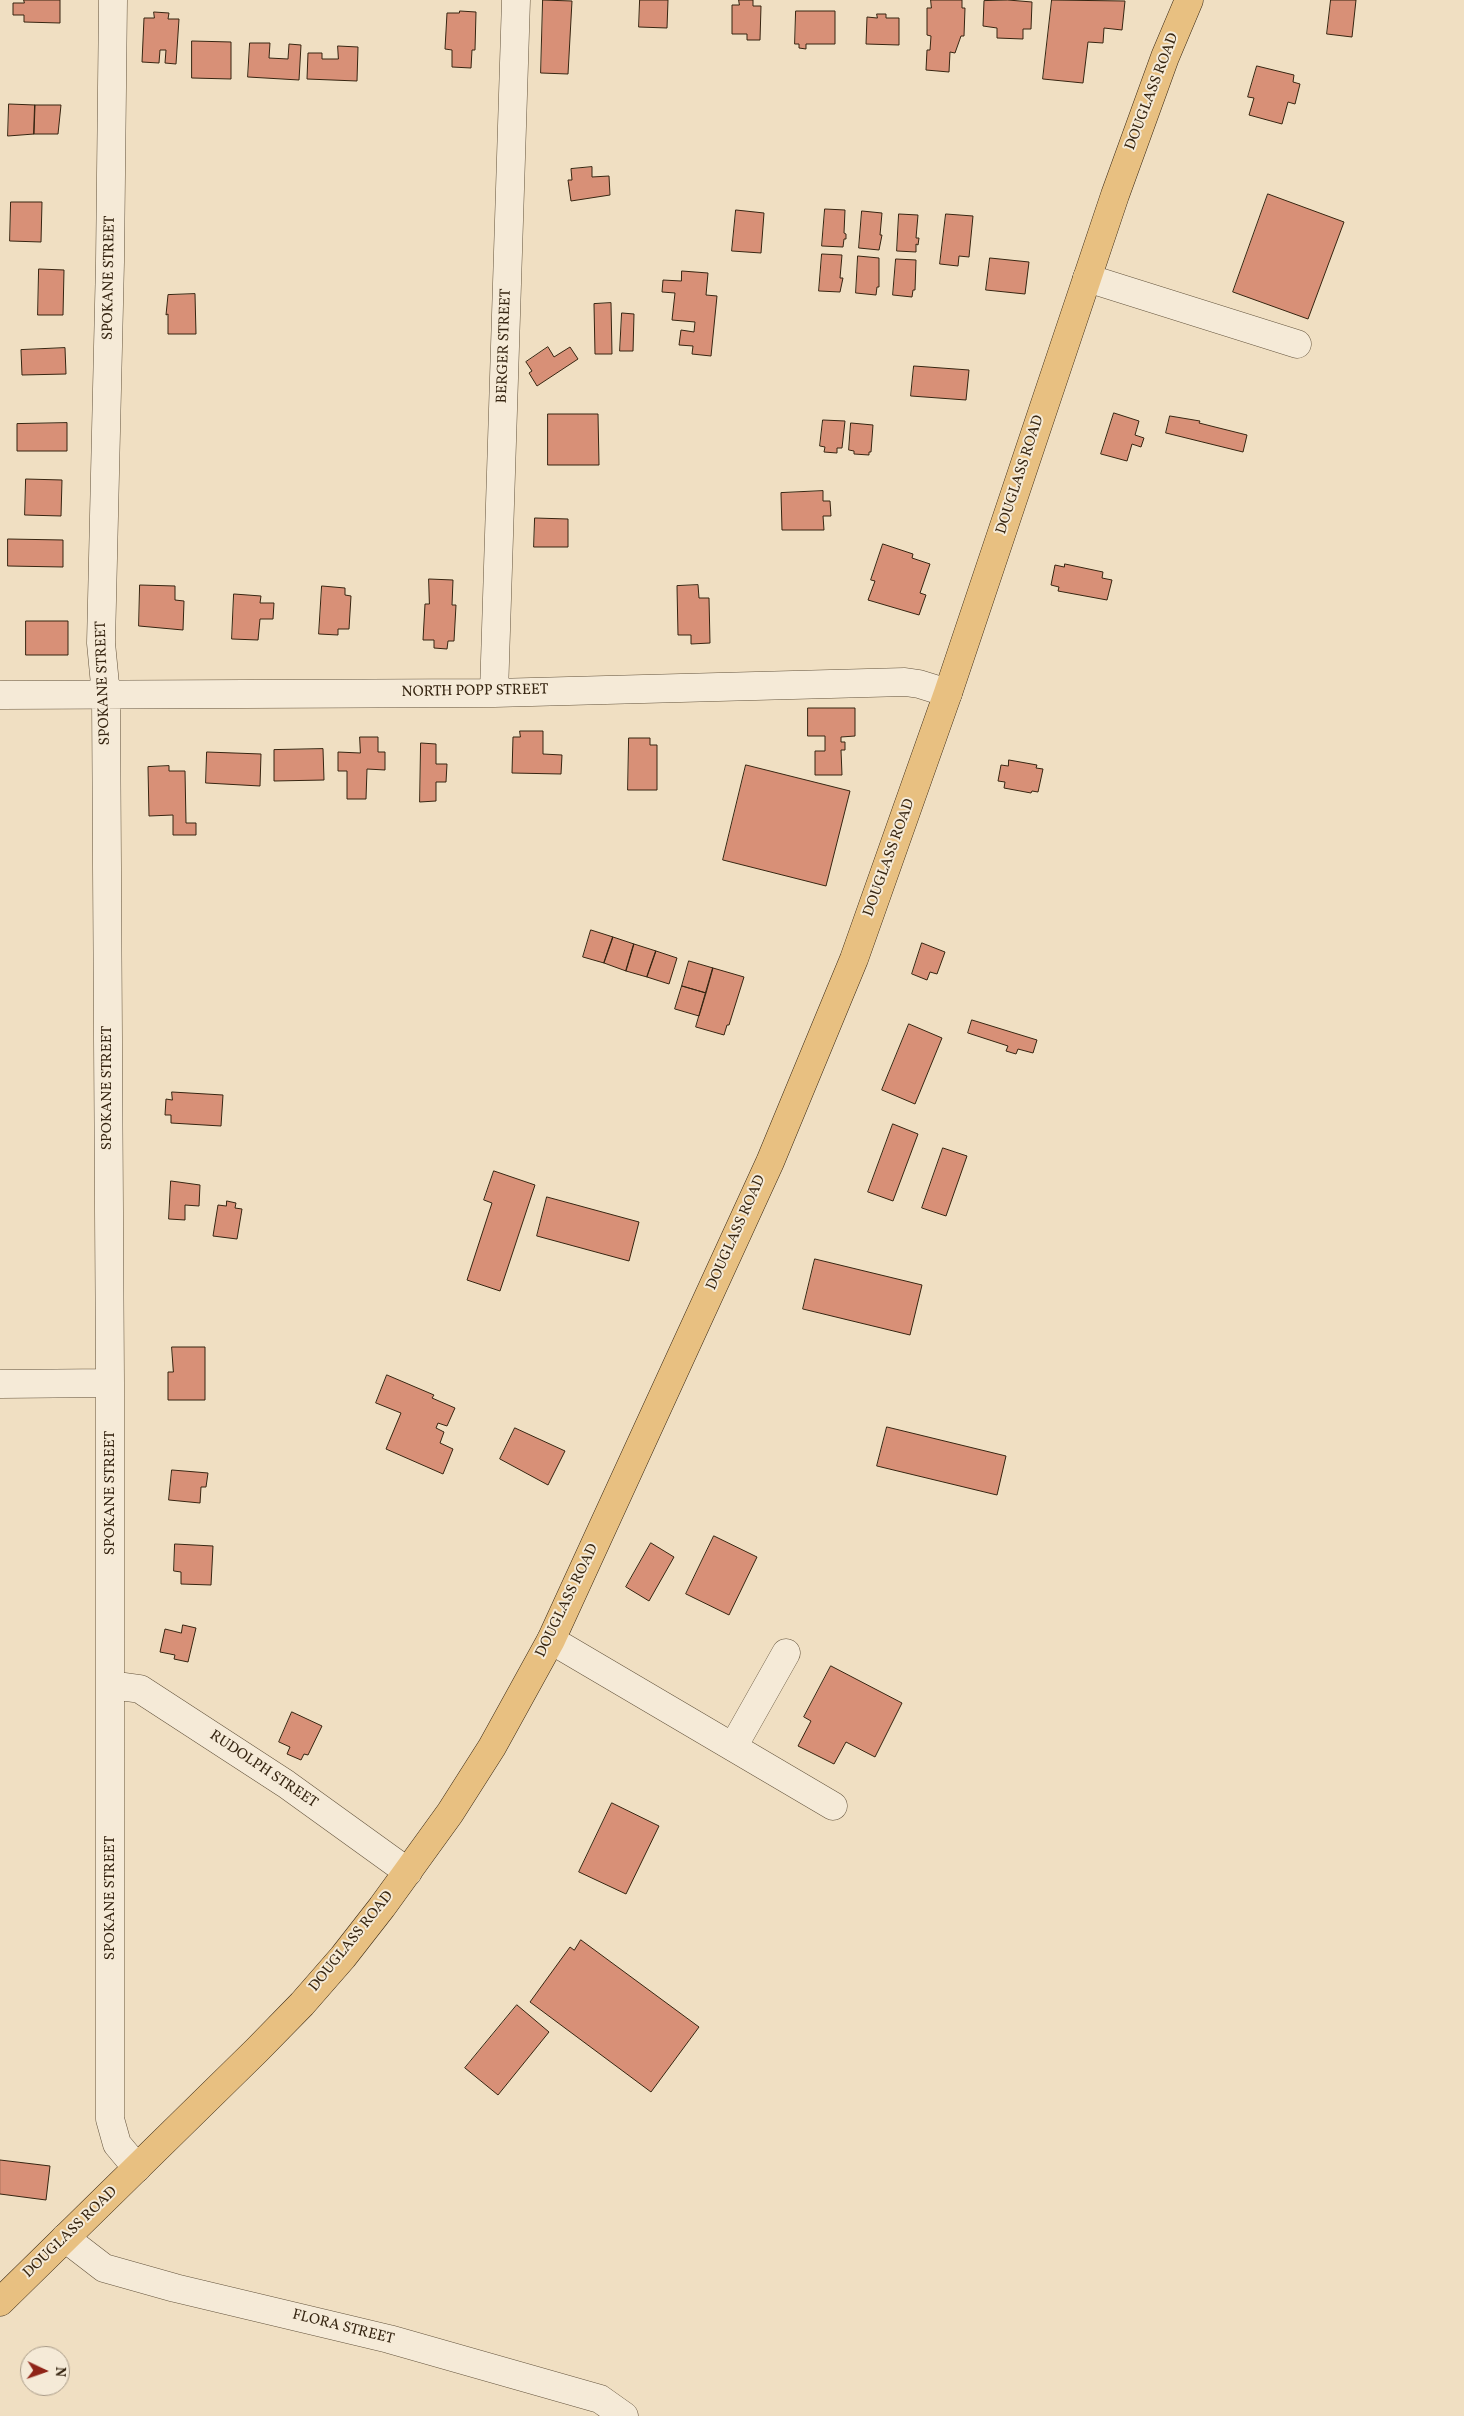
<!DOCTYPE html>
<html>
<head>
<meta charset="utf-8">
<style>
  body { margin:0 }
  #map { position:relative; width:1464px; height:2416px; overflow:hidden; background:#f0dfc2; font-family:Vollkorn,serif }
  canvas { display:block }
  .north { position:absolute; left:20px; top:2346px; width:50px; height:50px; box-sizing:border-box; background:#f5ead7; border:1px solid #a99b88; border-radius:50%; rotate:93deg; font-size:14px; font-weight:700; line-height:20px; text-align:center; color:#362511 }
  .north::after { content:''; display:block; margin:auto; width:18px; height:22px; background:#8f2418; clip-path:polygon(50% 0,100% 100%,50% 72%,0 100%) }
</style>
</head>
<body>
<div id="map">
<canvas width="1464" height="2416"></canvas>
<div class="north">N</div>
</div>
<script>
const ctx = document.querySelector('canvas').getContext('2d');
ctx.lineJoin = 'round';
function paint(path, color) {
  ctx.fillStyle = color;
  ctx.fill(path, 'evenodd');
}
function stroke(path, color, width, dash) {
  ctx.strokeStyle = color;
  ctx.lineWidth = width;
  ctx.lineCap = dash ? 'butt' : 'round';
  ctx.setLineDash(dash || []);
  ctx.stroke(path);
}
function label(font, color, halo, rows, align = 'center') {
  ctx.font = font + ' Vollkorn,serif';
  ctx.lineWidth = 4;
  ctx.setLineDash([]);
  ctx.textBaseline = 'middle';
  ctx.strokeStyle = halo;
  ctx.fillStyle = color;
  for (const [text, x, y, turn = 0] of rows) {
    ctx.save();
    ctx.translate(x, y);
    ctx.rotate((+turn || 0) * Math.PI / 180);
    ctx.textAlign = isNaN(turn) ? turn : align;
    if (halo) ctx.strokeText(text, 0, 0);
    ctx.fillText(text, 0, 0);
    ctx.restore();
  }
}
const building = new Path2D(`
  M24,0H60V23L24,22V15H13V3H24Z
  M543,0L572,1L568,74L541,73Z
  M640,0H668L667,28L639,27Z
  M739,0H753V6H761L760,40H747V34H732V5H739Z
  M931,0H962V8H965L964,36H961L955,53L950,52L949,72L926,70L927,50H930L931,36L927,35V8H931Z
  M1008,0L1032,2L1031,29H1023V39L997,38V28L983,26L984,1Z
  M1052,0L1125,1L1122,30L1104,28L1103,43L1088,42L1083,83L1043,79Z
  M1331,0H1356L1352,37L1327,34Z
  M460,11L476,12L475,50H472L471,68L452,67V50L445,49L447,13H459Z
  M796,11H835V44H806V49L799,48V44H795Z
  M154,12L169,13L168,19H179L176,64L165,63L166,50H160L159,63L142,62L144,18H154Z
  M877,14H886V18H899V45L866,44L867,17L877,18Z
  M192,41L231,42V79L192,78Z
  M250,43H270L269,58L288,59L289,44L301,45L299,80L248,77Z
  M338,46L358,47L357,81L307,79L308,53H322V59H338Z
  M1257,66L1294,75L1293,82L1300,84L1295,104L1288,102L1282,124L1249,115L1254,98L1248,97Z
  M9,104L35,105L34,134L8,136Z
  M35,105H61L58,134H34Z
  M592,167V177L609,176L610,195L571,201L568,180H572L571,169Z
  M1268,194L1344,222L1308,319L1233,292Z
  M11,202H42L41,242L10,241Z
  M825,209L845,210L844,233L846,234V239H844L843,247L822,246Z
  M736,210L764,213L761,253L732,251Z
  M862,211L882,213L880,235H882L879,250L859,248Z
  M899,214L918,215L916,238H919L918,245L916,244V252L897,251Z
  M946,214L973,216L969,257L959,256L958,266L940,264Z
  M822,254L842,255L840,278H843L840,292L819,291Z
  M858,256L879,258V287H877L876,295L856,293Z
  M990,258L1029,262L1025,294L986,290Z
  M896,259L916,260L915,290H913L912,297L893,295Z
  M39,269L64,270L63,315H38Z
  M682,271L708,273L706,295L717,296L711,356L692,354L693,346L679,345L681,330L694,332L695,322L672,320L675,293L662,292L663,280L681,281Z
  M195,294L196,334H168V314L166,315L168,295Z
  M611,303L612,354H595L594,304Z
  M622,313L634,314L633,351H620Z
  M548,347L554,357L570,347L578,359L537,386L529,373L532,371L526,362Z
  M65,348L66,374L22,375L21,350Z
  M914,366L969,370L966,400L911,396Z
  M1114,413L1139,421L1135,435L1144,438L1141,447L1132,444L1127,461L1101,454Z
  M548,414H598L599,465H548Z
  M1170,416L1200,421L1199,423L1247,435L1243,452L1166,433Z
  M823,420L845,421L842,448H837V453L824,452L825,447L820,446Z
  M67,423V451H17V424Z
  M851,423L873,425L871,452H869V455L854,454V451L849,450Z
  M26,479L62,480L61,516L25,515Z
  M823,491V501H830L831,516H823L824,530H782L781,493Z
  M535,518L568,519V547H534Z
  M8,539L63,540V567L8,566Z
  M883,544L913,554L912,558L930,564L920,593L926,595L919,615L868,600L875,581L871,580Z
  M1065,564L1103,572L1102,578L1112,580L1107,600L1058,591L1059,587L1051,585L1055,565L1064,567Z
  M429,579L453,580L452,605H456L454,641H448L447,649L434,648V640H423L425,604H429Z
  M140,585L175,586V600L184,601L183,630L139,626Z
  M698,585L699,598H709L710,643L691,644V635H678L677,586Z
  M322,586L345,588V595L351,596L349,629H338V635L319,634Z
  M234,594L261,596L260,603H274L273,619H260L258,640L232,639Z
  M26,621H68V655H26Z
  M808,708H855V736L841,737V742H845V750H841L842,775H815V751H825V736H808Z
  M520,731H543V754L562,755L561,774L512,773L513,737H520Z
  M360,737H378V752H385V770L367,769L366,799H347V771H338V752L360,753Z
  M629,738H650V745H657V790H628Z
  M421,743L436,744V764H447L446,782H436V801L420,802Z
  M323,749L324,780L274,781V750Z
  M207,752L261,754L260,786L206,783Z
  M1009,760L1037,765L1036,768L1043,769L1038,792L1032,791L1031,793L1004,788L1005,782L998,781L1001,765L1008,766Z
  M746,765L850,791L826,886L723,860Z
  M169,766V771H185L186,823H196V835H173V815L149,816L148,767Z
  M591,930L613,937L604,963L583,957Z
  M613,937L634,944L626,971L604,963Z
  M922,943L945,952L937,974L930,972L927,980L912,974Z
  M634,944L656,951L647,977L626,971Z
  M656,951L677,958L669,984L647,977Z
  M689,961L713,968L706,993L682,986Z
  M713,968L744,977L729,1025H727L724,1035L696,1027Z
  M682,986L706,993L699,1016L675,1009Z
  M972,1020L1037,1040L1033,1053L1018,1049L1016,1054L1006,1051L1008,1046L968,1033Z
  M909,1024L942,1038L915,1104L882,1090Z
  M172,1092L223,1095L221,1126L171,1123V1115H165L166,1099L172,1100Z
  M893,1124L918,1134L893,1201L868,1192Z
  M943,1148L967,1156L946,1216L922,1208Z
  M494,1171L535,1185L500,1291L467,1280L492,1203L484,1200Z
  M171,1181L200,1185L199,1206L185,1205V1220L169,1219Z
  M547,1197L639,1222L629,1261L537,1236Z
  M227,1201L236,1203L235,1208L242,1209L237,1239L213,1236L218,1205L226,1206Z
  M815,1259L922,1285L910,1335L803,1309Z
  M172,1347H205V1400H168V1372H173Z
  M387,1375L434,1395L432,1398L455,1408L447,1426L438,1423L436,1428L444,1432L440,1443L453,1449L443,1474L386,1449L401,1413L376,1403Z
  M887,1427L1006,1456L997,1495L877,1466Z
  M515,1428L565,1451L548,1485L500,1459Z
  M172,1470L208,1473L206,1487H201L200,1503L169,1500Z
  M714,1536L757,1557L729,1615L686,1594Z
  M651,1543L674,1557L649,1601L626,1587Z
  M175,1544L213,1546L211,1585L181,1584V1572L174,1571Z
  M183,1625L196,1628L188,1662L174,1659L175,1655L160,1652L165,1629L181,1633Z
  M831,1666L902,1703L875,1757L846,1742L834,1764L798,1746L811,1721L804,1717Z
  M292,1712L322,1726L308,1755L304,1754L301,1760L287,1754L290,1747L279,1742Z
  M612,1803L659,1826L626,1894L579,1872Z
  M581,1940L699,2027L651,2092L530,2002L570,1947L574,1950Z
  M517,2005L549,2032L498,2095L465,2068Z
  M0,2160L50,2166L46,2200L0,2194Z`);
const minor = new Path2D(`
  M113,0L110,262L101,643L106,695L110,1383V2119L117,2144L137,2168
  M1087,278L1297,344
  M494,693L516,0
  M0,695L494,693L905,682L919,684L948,693
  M0,1384L110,1383
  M551,1640L833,1806
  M111,1685L140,1689L286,1784L408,1872
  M733,1747L786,1653
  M65,2238L104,2268L175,2288L389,2339L600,2399L624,2416`);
const major = new Path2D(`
  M0,2302L257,2050L302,2004L343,1957L382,1907L450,1813L492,1747L551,1640L770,1162L854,959L948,693L1115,195L1165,57L1189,0`);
const streetNames = [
  ["DOUGLASS ROAD",1153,92,-69],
  ["SPOKANE STREET",110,278,-89],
  ["BERGER STREET",505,346,-88],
  ["DOUGLASS ROAD",1021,475,-72],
  ["SPOKANE STREET",104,683,-92],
  ["NORTH POPP STREET",475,692,-1],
  ["DOUGLASS ROAD",890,858,-70],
  ["SPOKANE STREET",108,1088,-90],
  ["DOUGLASS ROAD",737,1233,-66],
  ["SPOKANE STREET",111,1493,-90],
  ["DOUGLASS ROAD",568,1601,-64],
  ["RUDOLPH STREET",263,1770,34],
  ["SPOKANE STREET",111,1898,-90],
  ["DOUGLASS ROAD",352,1942,-51],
  ["DOUGLASS ROAD",71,2233,-44],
  ["FLORA STREET",343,2328,14]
];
paint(building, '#d89077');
stroke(building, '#362511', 1);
stroke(minor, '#64543d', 29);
stroke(major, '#362511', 29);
stroke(minor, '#f5ead7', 28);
stroke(major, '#e8c081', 28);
label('15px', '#362511', '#f5ead7', streetNames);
</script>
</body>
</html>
